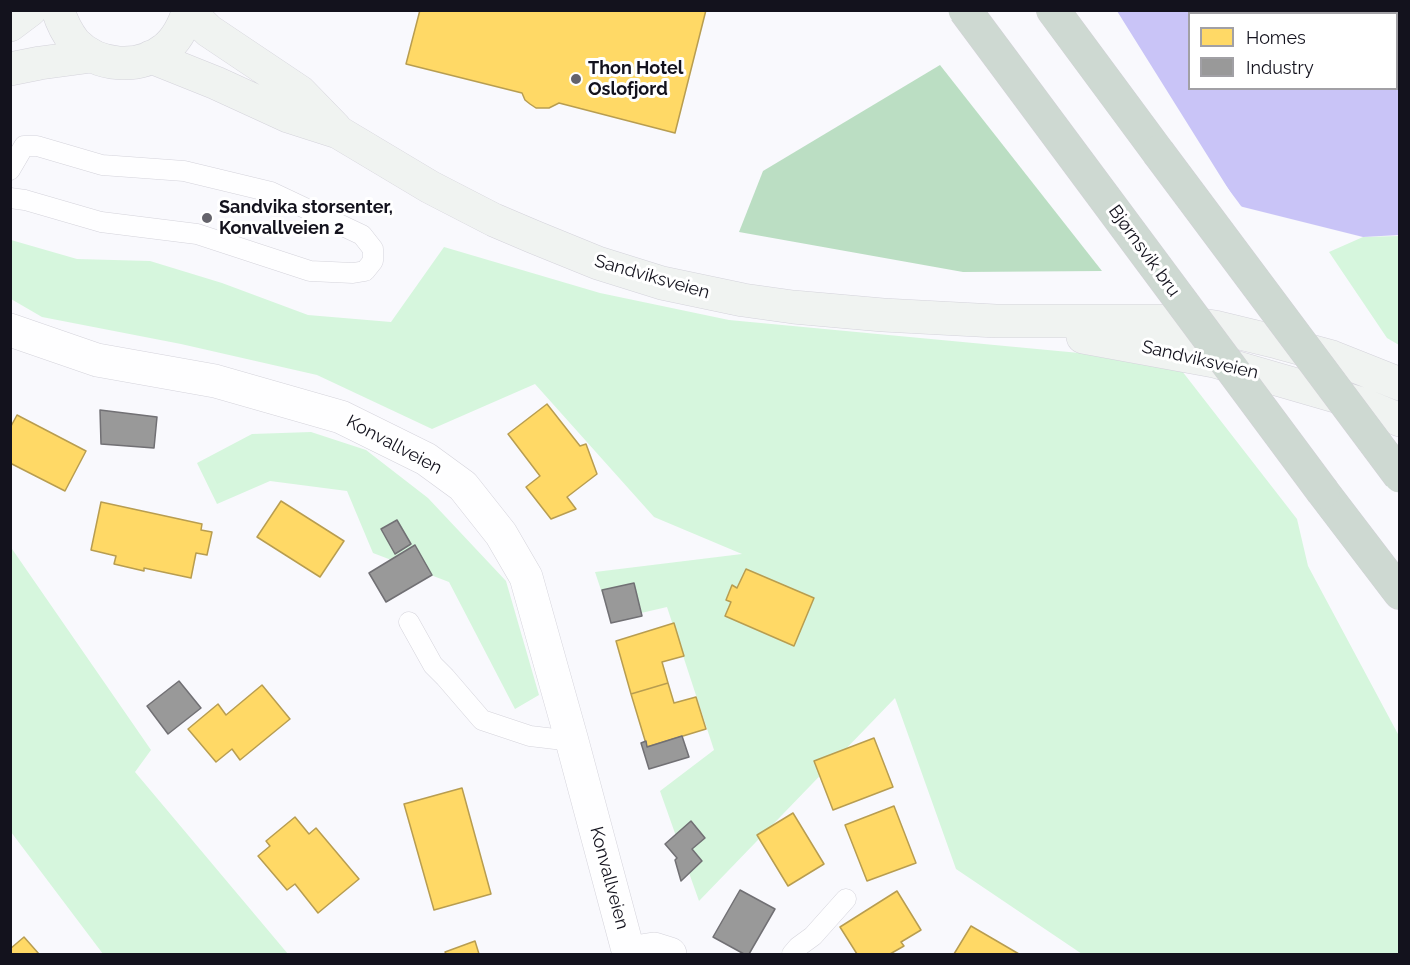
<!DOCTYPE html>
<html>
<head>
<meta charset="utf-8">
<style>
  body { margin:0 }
  #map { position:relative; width:1410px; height:965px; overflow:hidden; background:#f9f9fd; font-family:Raleway,sans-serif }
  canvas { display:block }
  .frame { position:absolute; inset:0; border:12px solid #13121d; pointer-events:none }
  .legend { position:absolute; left:1188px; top:12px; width:210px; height:78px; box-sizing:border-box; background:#fff; border:2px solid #a1a0a5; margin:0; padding:8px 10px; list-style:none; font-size:18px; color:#13121d }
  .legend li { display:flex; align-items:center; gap:12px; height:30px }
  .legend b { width:30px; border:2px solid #a1a0a5 }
</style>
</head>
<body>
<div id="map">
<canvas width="1410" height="965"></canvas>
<div class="frame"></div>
<ul class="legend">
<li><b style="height:16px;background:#ffd966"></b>Homes</li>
<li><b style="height:16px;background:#999"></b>Industry</li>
</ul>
</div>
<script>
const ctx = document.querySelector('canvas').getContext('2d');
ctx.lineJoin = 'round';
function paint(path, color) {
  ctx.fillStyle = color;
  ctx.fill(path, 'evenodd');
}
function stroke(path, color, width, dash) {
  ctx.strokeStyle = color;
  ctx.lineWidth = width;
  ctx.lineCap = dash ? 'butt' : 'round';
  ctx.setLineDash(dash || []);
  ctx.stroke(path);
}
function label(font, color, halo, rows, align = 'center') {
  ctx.font = font + ' Raleway,sans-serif';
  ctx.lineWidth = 6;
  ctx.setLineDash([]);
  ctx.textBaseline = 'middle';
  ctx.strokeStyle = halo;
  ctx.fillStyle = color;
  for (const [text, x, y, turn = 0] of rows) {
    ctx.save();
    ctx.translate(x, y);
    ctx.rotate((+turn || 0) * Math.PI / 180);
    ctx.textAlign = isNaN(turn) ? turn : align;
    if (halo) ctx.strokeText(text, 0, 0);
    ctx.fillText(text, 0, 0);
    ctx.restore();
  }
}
const green = new Path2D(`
  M1399,236H1400L1399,345L1387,338L1329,252L1363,237Z
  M11,240L77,259L150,261L222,283L308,315L391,322L444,247L600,293L729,320L1175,362L1297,519L1308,566L1399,736V954H1082L956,869L895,698L699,901L660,791L714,750L667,607L611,620L595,572L742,554L654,517L535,384L432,429L317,375L181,344L42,317L11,299Z
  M311,432L366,450L428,498L506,581L539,695L515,709L449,582L373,553L347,491L270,481L217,504L197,463L252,434Z
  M10,546L151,750L135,772L288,954H103L11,832Z`);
const forest = new Path2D(`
  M940,65L1102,271L963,272L739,232L763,171Z`);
const water = new Path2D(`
  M1117,11H1399V235L1363,237L1239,206ZM1190,14H1396V88H1190Z`);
const pier = new Path2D(`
  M1206,159L1244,210L1237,208Z`);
const homes = new Path2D(`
  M420,10H706L675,133L559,103L549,108H536L530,104L525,100L522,93L406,64Z
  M547,404L580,446L586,444L597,474L567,497L576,509L551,519L526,487L540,476L508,434Z
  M17,415L86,451L65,491L10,463V428Z
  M281,501L344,541L320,577L257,537Z
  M101,502L202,524L201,530L212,532L207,555L196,553L191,578L144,568V571L114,564L116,556L91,550Z
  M746,569L814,598L794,646L725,616L731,602L726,600L732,585L737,588Z
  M674,623L684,656L662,662L668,683L631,694L616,641Z
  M668,683L674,703L696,697L706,729L647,747L631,694Z
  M262,685L290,719L240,760L232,749L216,762L188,729L218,704L226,715Z
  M874,738L893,787L833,810L814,761Z
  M462,788L491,894L434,910L404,804Z
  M894,806L916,863L867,881L845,825Z
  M793,813L824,864L788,886L757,835Z
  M295,817L309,834L316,828L359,879L318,913L295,884L287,890L258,856L270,846L266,841Z
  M897,891L921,930L901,942L904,946L890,954H857L840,927Z
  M971,926L1019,954H954Z
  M24,937L39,954H10V949Z
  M475,941L479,954H446L445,952Z`);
const industry = new Path2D(`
  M100,410L157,417L154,448L101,444Z
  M397,520L411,544L395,554L381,529Z
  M415,545L432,575L386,602L369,573Z
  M634,583L642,616L611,623L602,590Z
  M179,681L201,708L168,734L147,706Z
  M682,736L689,757L649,769L641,743L646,741L647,747Z
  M691,821L705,838L692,849L702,861L681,881L675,860L677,858L665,844Z
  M740,890L775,909L749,954H744L713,937Z`);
const lane = new Path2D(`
  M10,170L24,146H37L102,165L184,171L271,192L362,235L373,249V261L365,271L353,273L310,271L197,234L101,222L25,200L10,198
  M409,622L433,665L445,677L482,720L530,736L572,741
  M792,954L798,947L813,936L846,899`);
const street = new Path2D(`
  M10,330L97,360L215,381L341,417L426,459L463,486L501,534L526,577L572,741L629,954
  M629,953L654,949L670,954`);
const secondary = new Path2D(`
  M58,10C62,23 67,33 75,43C98,67 139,70 165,49C177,40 184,25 189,10
  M189,12L209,31L300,92L335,128
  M10,25L30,10
  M151,57L216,83L288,116L338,132L430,187L494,220L534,237L598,263L662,283L743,300L793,307L883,315L996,321H1175L1215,327L1277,342L1332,357L1400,384
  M10,69L40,63L92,56
  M1083,337L1214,361L1359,403L1400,420`);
const highway = new Path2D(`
  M1053,10L1158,152
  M1323,492L1400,593`);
const highwayBridge = new Path2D(`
  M965,10L1323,492
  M1158,152L1400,476`);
const markers = [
  [576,79,6,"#64636b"],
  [207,218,6,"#64636b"]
];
const poiNames = [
  ["Thon Hotel",588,69],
  ["Oslofjord",588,90],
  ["Sandvika storsenter,",219,208],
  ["Konvallveien 2",219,229]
];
const streetNames = [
  ["Bjørnsvik bru",1144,251,54],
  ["Sandviksveien",652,277,16],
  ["Sandviksveien",1200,360,13],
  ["Konvallveien",394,445,28],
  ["Konvallveien",609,878,75]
];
paint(green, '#d6f6dd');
paint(forest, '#bbdec3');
paint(water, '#c9c4f7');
paint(pier, '#f9f9fd');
paint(homes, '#ffd966');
stroke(homes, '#b89d50', 1.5);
paint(industry, '#999');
stroke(industry, '#717074', 1.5);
stroke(lane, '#d4d3db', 21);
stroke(street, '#d4d3db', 34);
stroke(secondary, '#d4d3db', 34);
stroke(highway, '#d2d2d6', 34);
stroke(lane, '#fefeff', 20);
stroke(street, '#fefeff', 33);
stroke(secondary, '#f0f3f1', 33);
stroke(highway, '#ced9d2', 33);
stroke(highwayBridge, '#d2d2d6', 34, []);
stroke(highwayBridge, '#ced9d2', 33);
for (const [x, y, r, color] of markers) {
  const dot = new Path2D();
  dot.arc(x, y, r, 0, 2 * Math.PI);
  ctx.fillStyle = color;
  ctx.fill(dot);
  stroke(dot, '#fff', 2);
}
label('bold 18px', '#13121d', '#fff', poiNames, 'left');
label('18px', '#13121d', '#fff', streetNames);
</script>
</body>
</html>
